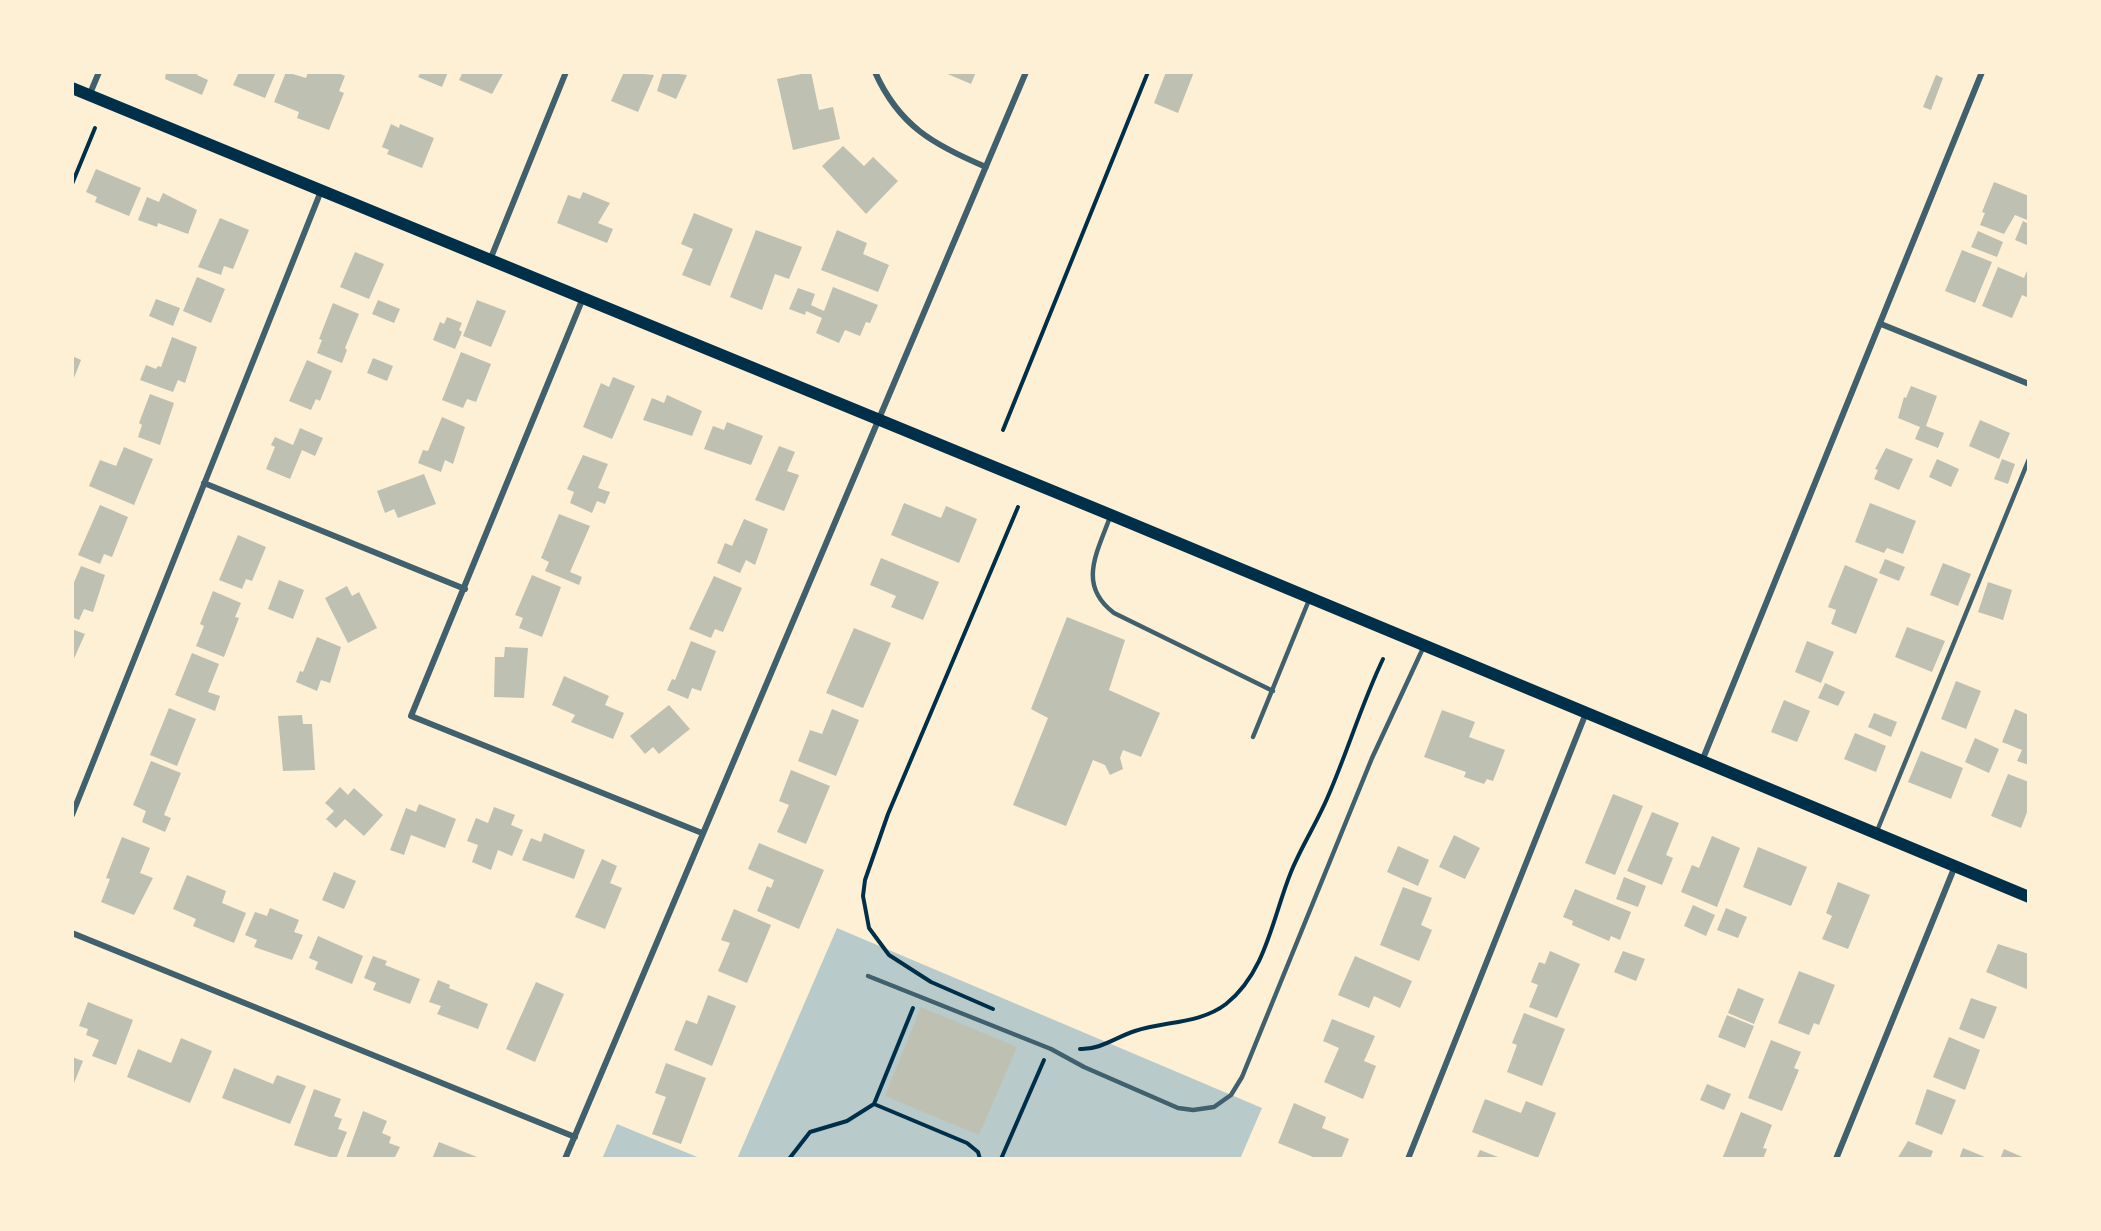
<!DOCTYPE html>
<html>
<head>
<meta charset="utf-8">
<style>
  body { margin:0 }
  #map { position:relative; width:2101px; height:1231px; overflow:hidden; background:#fdf0d5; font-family:Lato,sans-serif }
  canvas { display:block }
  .frame { position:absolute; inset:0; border:74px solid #fdf0d5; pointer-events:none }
</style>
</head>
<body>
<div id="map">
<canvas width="2101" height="1231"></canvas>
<div class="frame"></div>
</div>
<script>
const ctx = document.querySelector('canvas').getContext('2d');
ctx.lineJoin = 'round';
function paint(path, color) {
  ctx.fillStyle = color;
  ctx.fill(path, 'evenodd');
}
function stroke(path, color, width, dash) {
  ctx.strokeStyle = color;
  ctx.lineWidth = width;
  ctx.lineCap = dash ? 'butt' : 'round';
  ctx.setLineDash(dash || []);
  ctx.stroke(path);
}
const green = new Path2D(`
  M837,928L1262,1108L1240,1159H737Z
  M617,1124L702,1159H602Z`);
const building = new Path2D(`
  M166,72H199L197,75L208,80L202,95L165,79Z
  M239,72H276L265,98L233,85Z
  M286,72L306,78L308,72H336L345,76L339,91L344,93L329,130L297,118L299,112L274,102Z
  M421,72H448L442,87L418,77Z
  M463,72H504L492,94L459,80Z
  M624,72L654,75L638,112L611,101Z
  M663,72L687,75L676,99L657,91Z
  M811,72L819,110L833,107L840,139L793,150L777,79Z
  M943,72H976L971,84Z
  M1166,72H1194L1178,113L1154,103Z
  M1936,75L1943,78L1931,110L1923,107Z
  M391,124L399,128L400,124L434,138L422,168L387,154L389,150L382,147Z
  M843,146L864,166L873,157L898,181L866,214L822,166Z
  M96,169L141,188L129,216L95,202L97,197L86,192Z
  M1994,182L2029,196L2027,220L2015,215L2004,234L1980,225L1985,213L1982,212Z
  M583,192L610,203L598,223L613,229L607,243L557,223L568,195L580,199Z
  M163,193L197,210L188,234L158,223L157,227L138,220L147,197L159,202Z
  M694,213L733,229L710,286L682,275L693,249L681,244Z
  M220,218L249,230L233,269L224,266L221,275L198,267Z
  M2023,221L2029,224V246L2015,240Z
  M756,230L802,247L789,279L775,274L762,310L730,297Z
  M837,230L867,243L863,254L889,265L878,292L821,270Z
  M1978,231L2003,242L1997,257L1971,247Z
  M1962,250L1992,262L1975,303L1945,291Z
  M355,252L384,264L369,299L340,287Z
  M2029,266V298L2022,295L2012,318L1982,306L1998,267L2024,278Z
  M197,277L225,289L211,323L183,311Z
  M833,287L878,305L870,323L866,322L860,336L845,330L839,343L816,333L822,318L806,311L805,315L789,309L798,288L815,294L811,305L824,311Z
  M156,299L180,308L173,326L149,316Z
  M378,300L400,309L394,323L372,314Z
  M477,300L506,311L491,347L463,336Z
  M333,303L359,314L345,348L347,350L342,363L317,353L322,340L319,339Z
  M447,317L462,323L459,330L462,332L455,349L433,340L440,322L444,324Z
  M172,337L197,347L185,383L178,380L173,392L140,380L146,365L156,369L158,366L161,367Z
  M461,352L491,364L476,402L467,399L463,408L442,400Z
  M72,356L81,360L72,383Z
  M373,358L393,366L387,381L367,373Z
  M307,360L332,371L320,401L316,399L311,410L289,401Z
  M613,377L635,386L612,439L583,427L601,383L609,387Z
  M1911,386L1937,396L1926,426L1944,433L1938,448L1915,439L1920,427L1898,418L1904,397L1906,398Z
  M150,394L174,403L160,445L138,437L142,425L139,423Z
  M667,395L702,411L692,436L643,420L652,398L664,403Z
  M442,417L465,427L453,464L445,460L441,472L418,463L423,450L428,451Z
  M1980,420L2010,433L1999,459L1969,446Z
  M727,422L763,436L751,465L704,449L713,426L724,430Z
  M300,428L323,438L315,456L302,450L290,479L266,469L275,447L271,445L275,437L293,445Z
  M779,446L795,452L787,471L799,475L784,511L755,500Z
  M124,447L153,459L134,505L89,486L100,460L116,466Z
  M1886,448L1913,459L1899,490L1874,479L1878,470L1875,469Z
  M583,455L608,464L598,488L610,492L605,504L597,501L592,513L570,503L574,492L567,489Z
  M1937,459L1959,469L1951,487L1929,477Z
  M2002,459L2015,464L2008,484L1994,479Z
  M424,474L436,504L398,518L394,509L385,513L377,491Z
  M904,503L941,518L946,506L977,519L959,563L891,535Z
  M1870,503L1916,521L1903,554L1887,548L1884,553L1855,542Z
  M100,505L128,517L112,557L104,554L100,564L78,555Z
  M559,514L590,526L570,572L582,577L579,585L545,571L549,562L541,558Z
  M744,519L768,529L755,565L746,560L740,573L717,563L725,543L732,546Z
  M238,535L266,547L252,581L246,579L242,589L219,580Z
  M881,558L939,582L923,620L891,607L896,596L870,585Z
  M1885,559L1905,567L1899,581L1879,573Z
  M1943,563L1971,574L1958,606L1930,595Z
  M1845,565L1878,579L1856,634L1831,624L1836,610L1828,607Z
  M81,566L105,575L93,612L84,609L79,620L72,617V587Z
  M532,575L561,587L542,637L519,628L523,618L515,615Z
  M714,576L742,588L723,632L715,629L711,638L689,629Z
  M279,580L304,590L293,619L268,609Z
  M1988,582L2012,590L2003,620L1978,612Z
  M347,586L352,596L359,592L377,628L348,643L325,598Z
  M213,591L241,603L235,617L239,618L224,657L196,646L204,626L200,624Z
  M1067,617L1125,640L1109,690L1160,713L1141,757L1123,750L1120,758L1123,769L1110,775L1105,765L1093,760L1066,826L1013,805L1048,718L1031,709Z
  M1907,627L1945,641L1932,672L1895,657Z
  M854,628L891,643L863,708L826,693Z
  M72,629L85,634L72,663Z
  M317,637L341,647L330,683L321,680L317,691L296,682L300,671L303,672Z
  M691,641L716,651L701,691L692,688L688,699L667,690L672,679L675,680Z
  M1807,641L1834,652L1821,683L1795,672Z
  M505,647L528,648L524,698L494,697L495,657H504Z
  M192,653L219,664L208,692L220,696L215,711L175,695Z
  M564,676L609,696L605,705L624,713L613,739L571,722L575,715L552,705Z
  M1956,681L1981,691L1966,729L1941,719Z
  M1825,683L1845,692L1838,706L1818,698Z
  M1784,700L1810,711L1797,742L1771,732Z
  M669,705L690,729L659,754L653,747L645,754L630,736Z
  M169,708L196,719L177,766L150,755Z
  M832,709L859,720L836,776L798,761L810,730L822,734Z
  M2015,709L2029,715V765L2017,761L2022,750L2002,742Z
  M1442,710L1475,722L1469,737L1505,750L1493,781L1487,779L1484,784L1464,777L1466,772L1424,757Z
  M1874,713L1897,722L1891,737L1868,727Z
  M302,715L303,724H312L315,770L283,771L278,716Z
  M1855,733L1886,746L1876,772L1844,759Z
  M1975,738L1999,749L1989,773L1965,762Z
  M1921,751L1963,768L1951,799L1908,782Z
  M151,761L181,773L164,815L171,818L165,832L142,822L146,811L133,805Z
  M791,770L830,786L806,844L777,832L789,805L779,801Z
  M2008,774L2029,782V807L2021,828L1991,816Z
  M340,787L348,795L354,788L383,815L364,836L345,819L336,828L326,819L334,811L325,803Z
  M1613,794L1643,806L1615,875L1585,863Z
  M419,804L456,819L445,848L411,835L404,855L390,850L406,808L416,812Z
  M494,807L515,815L511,825L523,830L512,856L498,850L491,870L472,862L478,845L467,841L476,818L488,823Z
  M1652,812L1679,823L1666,855L1673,858L1662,885L1627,871Z
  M544,833L585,850L574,879L522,860L531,838L541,842Z
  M1454,835L1480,848L1465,879L1439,867Z
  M1712,836L1740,848L1717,907L1681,892L1692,865L1699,868Z
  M122,837L150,848L140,873L153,878L134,915L101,902L110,879L106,878Z
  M759,843L824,870L799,929L757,911L767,886L771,888L774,880L748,869Z
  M1398,846L1429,860L1418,886L1387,872Z
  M1758,847L1807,867L1791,906L1743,887Z
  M602,859L617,866L610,883L622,888L605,929L575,917Z
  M334,872L356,881L344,909L322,900Z
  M187,875L226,891L222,903L246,913L234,943L193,926L196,919L173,909Z
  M1624,877L1646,886L1638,907L1616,899Z
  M1838,882L1870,895L1848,949L1822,939L1832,916L1826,913Z
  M1403,887L1432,898L1421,925L1432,930L1419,961L1380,945Z
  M1575,889L1631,912L1620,940L1611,936L1609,941L1572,925L1573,921L1563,917Z
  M1693,905L1715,915L1706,936L1684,926Z
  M270,908L299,920L294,932L303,935L292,960L254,947L257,940L245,935L255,912L267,916Z
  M1726,908L1747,917L1738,938L1717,930Z
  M734,909L771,925L747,983L718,971L730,943L721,940Z
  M318,936L363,956L352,984L315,969L318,962L309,958Z
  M1998,944L2029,954V990L1986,972Z
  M1550,951L1580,964L1557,1018L1529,1007L1538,985L1531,982L1539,962L1545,964Z
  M1623,951L1645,959L1636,981L1614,972Z
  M373,956L387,961L385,965L420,979L410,1004L373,990L376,983L364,978Z
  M1355,956L1412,981L1400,1008L1374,996L1369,1008L1338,995Z
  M1799,971L1835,985L1819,1025L1814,1023L1809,1035L1778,1023Z
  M438,980L450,985L449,988L488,1004L478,1029L437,1014L441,1006L429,1002Z
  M536,982L564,994L535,1062L506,1049Z
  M1738,988L1764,999L1754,1024L1728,1013Z
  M708,995L736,1006L712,1066L674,1050L686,1020L697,1024Z
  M1971,998L1997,1007L1984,1039L1959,1029Z
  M88,1002L133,1020L116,1065L92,1056L99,1040L86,1035L88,1029L79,1026Z
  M921,1007L1017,1047L979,1135L885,1096Z
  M1524,1013L1565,1029L1542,1086L1507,1072L1517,1045L1512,1043Z
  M1727,1015L1754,1026L1745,1048L1718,1037Z
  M1332,1019L1375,1036L1364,1061L1376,1066L1363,1099L1324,1082L1339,1048L1323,1041Z
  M1949,1037L1980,1050L1965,1090L1933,1077Z
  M181,1038L212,1051L190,1103L127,1077L138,1049L171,1063Z
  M1771,1040L1801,1052L1794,1068L1799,1070L1782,1111L1748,1098Z
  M72,1057L83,1061L72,1088Z
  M666,1063L706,1078L681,1144L652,1134L666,1097L655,1093Z
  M234,1068L273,1084L277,1075L306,1086L290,1124L222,1098Z
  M1707,1084L1731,1094L1724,1110L1700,1100Z
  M314,1089L341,1099L334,1116L342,1119L338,1129L347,1132L336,1159L294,1145Z
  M1927,1089L1956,1100L1942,1135L1915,1124Z
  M1485,1099L1521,1113L1526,1101L1556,1113L1538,1158L1472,1132Z
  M1294,1103L1326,1117L1322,1128L1349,1139L1341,1159H1318L1278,1143Z
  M363,1111L387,1121L382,1133L391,1137L389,1143L400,1147L394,1159L346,1158Z
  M1741,1112L1772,1125L1763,1148L1767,1149L1763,1159H1722Z
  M1908,1141L1933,1151L1930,1159H1897Z
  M439,1142L477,1157L476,1159H432Z
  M1963,1148L1985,1157L1984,1159H1959Z
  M2004,1149L2027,1159H2000Z
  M1480,1150L1503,1159H1476Z`);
const path = new Path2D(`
  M72,184L95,128
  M1003,430L1148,72
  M993,1009L931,982L889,955L869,928L863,896L865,880L888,814L1018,507
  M1080,1049C1100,1050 1116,1037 1135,1031C1165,1021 1200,1024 1226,1004C1266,973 1273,916 1291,872C1302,845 1318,821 1329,794C1348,750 1362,703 1383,659
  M874,1104L913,1008
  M789,1159L810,1132L847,1121L874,1104L967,1143L978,1152L980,1159
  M1001,1159L1044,1060`);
const service = new Path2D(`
  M1110,517C1097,553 1077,585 1114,613L1273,691
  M1253,737L1309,600
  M1877,831L2029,459
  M868,976L1051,1049L1084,1067L1178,1108L1193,1110L1214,1107L1231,1095L1242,1077L1372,758L1424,646`);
const minor = new Path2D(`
  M875,72C899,126 934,145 986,167
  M89,96L99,72
  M490,260L566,72
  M583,298L411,716L702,833
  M1881,324L2029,384
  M204,483L465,589
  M1702,761L1982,72
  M72,815L321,191
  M72,933L575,1137
  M565,1159L1026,72
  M1408,1159L1586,713
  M1836,1159L1955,866`);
const secondary = new Path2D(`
  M72,88L1111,515L2029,897`);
paint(green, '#b9caca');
paint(building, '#bec0b2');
stroke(path, '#003049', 4);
stroke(service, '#3f606c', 4.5);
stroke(minor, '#3f606c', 6);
stroke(secondary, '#003049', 12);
</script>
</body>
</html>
